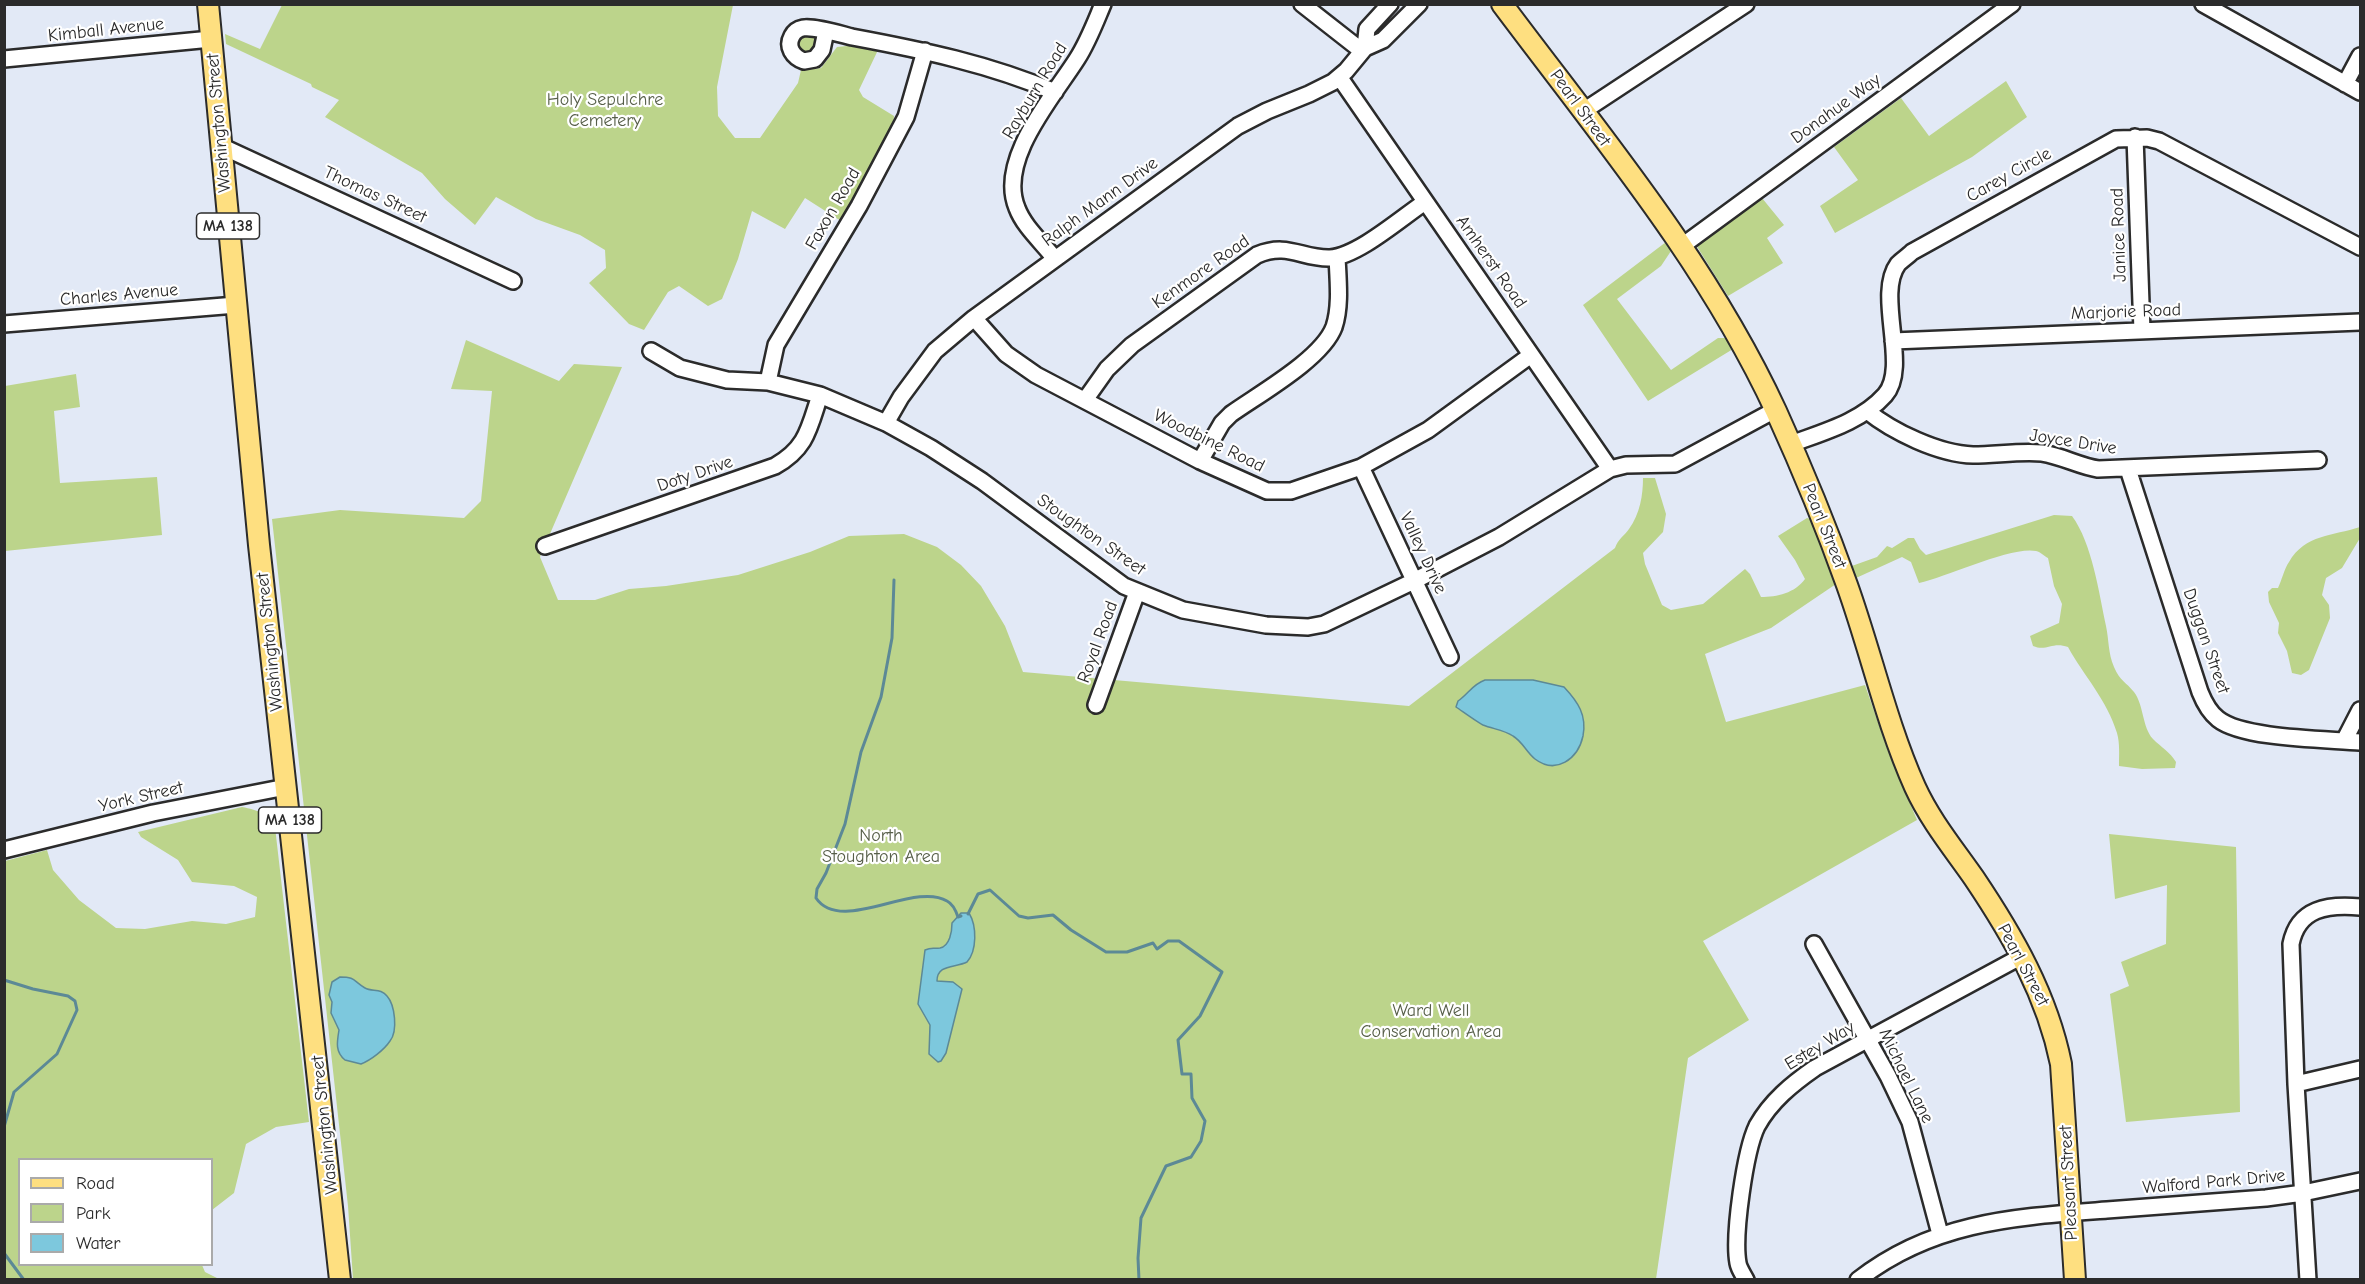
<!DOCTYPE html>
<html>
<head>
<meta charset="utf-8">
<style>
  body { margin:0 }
  #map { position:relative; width:2365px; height:1284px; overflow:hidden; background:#e2e9f6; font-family:"Comic Neue",sans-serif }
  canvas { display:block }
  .frame { position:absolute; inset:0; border:6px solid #2b2b2b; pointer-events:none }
  .legend { position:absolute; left:18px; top:1158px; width:195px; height:108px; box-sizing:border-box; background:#fff; border:2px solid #aaa; margin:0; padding:8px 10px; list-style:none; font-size:18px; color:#2b2b2b }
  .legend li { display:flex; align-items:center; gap:12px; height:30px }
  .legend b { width:30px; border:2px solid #aaa }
</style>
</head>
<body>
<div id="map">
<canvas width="2365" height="1284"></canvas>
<div class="frame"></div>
<ul class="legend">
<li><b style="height:8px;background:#fedf80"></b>Road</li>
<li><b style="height:16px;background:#bcd48b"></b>Park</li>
<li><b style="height:16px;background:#7dc8dd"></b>Water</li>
</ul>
</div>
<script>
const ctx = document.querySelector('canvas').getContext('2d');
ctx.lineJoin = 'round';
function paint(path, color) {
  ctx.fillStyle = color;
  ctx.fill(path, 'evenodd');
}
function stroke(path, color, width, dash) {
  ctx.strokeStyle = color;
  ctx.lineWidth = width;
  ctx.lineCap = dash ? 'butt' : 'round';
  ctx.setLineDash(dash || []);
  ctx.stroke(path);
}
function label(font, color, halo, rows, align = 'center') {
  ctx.font = font + ' "Comic Neue",sans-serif';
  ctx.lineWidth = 4.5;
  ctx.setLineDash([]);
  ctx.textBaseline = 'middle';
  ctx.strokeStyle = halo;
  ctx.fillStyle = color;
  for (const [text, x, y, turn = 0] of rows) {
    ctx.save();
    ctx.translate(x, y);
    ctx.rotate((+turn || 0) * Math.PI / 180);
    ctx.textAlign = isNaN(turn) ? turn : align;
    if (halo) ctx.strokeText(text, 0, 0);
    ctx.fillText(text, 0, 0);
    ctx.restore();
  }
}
const green = new Path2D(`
  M282,5H733L717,87L718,116L735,138H760L798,83L801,70L821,68L837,47L857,45L878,50L859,90L863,97L894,116L893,127L861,192L841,221L805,198L785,229L752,211L738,259L722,299L708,306L679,286L668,292L644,330L629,324L589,283L606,268L605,250L580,235L536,219L496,197L475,225L445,199L422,173L325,117L339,100L312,87L311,84L226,44L225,34L260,49Z
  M798 43a9 9 0 1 1 18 0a9 9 0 1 1-18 0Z
  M2006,81L2027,117L1972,157L1835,233L1820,206L1858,180L1834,147L1901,98L1929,136Z
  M1762,198L1784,225L1767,238L1783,263L1728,296L1696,245Z
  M1666,242L1671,251L1661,266L1617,299L1671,370L1718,338H1726L1733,349L1648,401L1583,305Z
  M466,340L559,381L574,364L622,367L540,557L558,600H595L629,589L666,586L738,575L810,552L849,536L904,534L937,547L961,565L981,586L1005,626L1023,672L1409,706L1615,548C1618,539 1624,536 1629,529C1640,514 1643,495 1643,478H1655L1666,514L1663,532L1643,553L1645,564L1662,605L1671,610L1703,604L1745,569L1750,574L1761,597C1777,597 1795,593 1805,579L1795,560L1778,536L1807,518L1811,519L1815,525L1836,584L1771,628L1705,654L1726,722L1865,685L1888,751L1917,820L1703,941L1749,1020L1688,1058L1656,1279H353L348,1206L272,519L340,510L464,518L481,501L492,391L451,389Z
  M76,374L80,407L54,411L60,483L157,477L162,535L5,551V386Z
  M2054,515L2072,516C2092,543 2099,593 2106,626C2109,640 2108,653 2114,667C2120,681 2126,682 2134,692C2144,705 2142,727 2153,739C2161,747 2170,752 2176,762L2175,768L2142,769L2119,766C2119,756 2120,743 2117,733C2107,700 2084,676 2068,647C2052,641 2047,652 2033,646L2030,636L2059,623L2062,604L2054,586L2048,558C2044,556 2041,552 2036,551C2011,546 1947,577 1919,583L1911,562L1902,557L1856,578L1849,567L1877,557L1887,546L1892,548L1908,538H1914L1920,549L1926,555Z
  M2360,527V538L2342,568L2326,578L2322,595L2329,605L2330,618L2309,670L2301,675L2292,673L2287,651L2278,633L2279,623L2269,602L2268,592L2272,588H2278C2282,580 2284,569 2289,562C2305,534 2333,536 2360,527Z
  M242,807C258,810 266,813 275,827L309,1122L276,1127L246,1144L234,1193L212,1210V1160H20V1264L202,1265L205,1272L219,1279H5V861L47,850L53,870L79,900L116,928L145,929L192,921L226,924L255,917L257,897L234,886L192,882L178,860L141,837L138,832Z
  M2109,834L2236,847L2240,1112L2126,1122L2110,994L2129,986L2121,962L2166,944L2167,885L2115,899Z`);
const water = new Path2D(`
  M1485,680H1533L1564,687C1578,702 1587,715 1583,736C1578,759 1556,775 1535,759C1526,752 1523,742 1513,736C1504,730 1493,729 1483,725C1477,722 1462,711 1456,707L1458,701C1468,694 1473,684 1485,680Z
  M961,913H969C977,926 977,951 967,962C955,968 937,964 937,981L953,982L962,989L946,1053L941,1061L938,1062L929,1054L930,1025L918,1004L925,950C932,947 933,949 940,948C950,946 952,931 952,923Z
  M340,977C356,977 353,981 365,988C372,992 381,988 387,996C395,1005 398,1031 390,1041C384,1050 371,1060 361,1064L345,1060C335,1052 337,1042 339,1030L331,1013L332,1002L329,995L332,982Z`);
const stream = new Path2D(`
  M894,580L892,638L881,697L861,752L845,824L826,873L817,889L816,898C841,935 914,881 947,901C953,904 956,911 958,917L961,916
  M968,914L978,894L990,890L1019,916L1028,918L1053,915L1071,930L1106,952H1127L1153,943L1157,949L1168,941H1179L1222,972L1200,1016L1178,1040L1182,1074H1191L1192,1098L1205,1121L1201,1141L1191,1157L1166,1166L1141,1218L1138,1258L1139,1280
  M4,980L33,989L68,996L75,1001L77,1010L57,1054L14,1092L4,1127
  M4,1253L24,1280`);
const minor = new Path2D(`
  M1302,4L1362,51
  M2203,4L2360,92
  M826,31L822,50L815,59L804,61C793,57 786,47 792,36C794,32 798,29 803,28C814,26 840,34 852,37C922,50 989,64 1055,92
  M1365,48L1367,29L1390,4
  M4,59L211,39
  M1340,78L1610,469
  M2345,84L2360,56
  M1582,112L1746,4
  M2135,137L2142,331
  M221,146L513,281
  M1682,246L2012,4
  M1055,259C1043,243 1024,227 1017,208C997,160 1053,97 1077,59C1088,42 1095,23 1103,4
  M974,318L1006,354L1036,375L1200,461L1267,491H1291L1361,467L1428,430L1531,355
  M4,324L236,305
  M1893,341L2360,322
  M651,351L680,368L727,380L768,382L820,395L886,423L931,448L982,481L1124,586L1183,610L1266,625L1308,627L1324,624L1414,581L1499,537L1610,469L1626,465L1675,464L1775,410
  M768,382L776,345L859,206L906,117L925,51
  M1085,400L1107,369L1132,345L1257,255C1288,242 1302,259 1330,258C1358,256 1401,218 1425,202
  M1867,411C1893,432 1939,454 1973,455C1996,455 2019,451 2042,453C2062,456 2079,466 2098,469L2318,460
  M886,423L901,397L935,351L974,318L1238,126L1267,111L1309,94L1333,82L1346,71L1365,48L1383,40L1419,4
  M1791,444C1823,432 1861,422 1885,395C1910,367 1875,295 1898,264C1902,260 1908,256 1912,252L2116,139L2147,138L2159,141L2360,247
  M1200,461L1222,423L1231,414C1259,394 1322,359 1334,327C1341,306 1338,280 1337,257
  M1361,467L1450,657
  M2128,469L2200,692C2204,702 2209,712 2218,719C2243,739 2326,739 2360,742
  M545,546L775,466C807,448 809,428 820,395
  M1096,705L1137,592
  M2344,741L2360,710
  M4,850L153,813L286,787
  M2360,907C2328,904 2298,908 2291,944L2296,1084L2360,1069
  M1814,944L1888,1076L1910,1122L1940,1234
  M2296,1084L2308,1280
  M1746,1280C1743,1274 1739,1269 1738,1263C1733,1235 1745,1151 1757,1126C1771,1101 1792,1084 1815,1068L2022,956
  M1858,1280C1933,1221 2016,1217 2107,1210C2160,1206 2213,1202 2266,1198L2303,1193L2360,1181`);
const major = new Path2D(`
  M208,4L259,545L340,1280
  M1502,4C1600,135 1707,262 1776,411C1802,468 1826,526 1847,585C1871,652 1886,722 1915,787C1930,820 1953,848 1974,878C2013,936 2047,995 2061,1064L2075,1280`);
const shields = [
  [228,226,63],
  [290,820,63]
];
const shieldNames = [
  ["MA 138",228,226],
  ["MA 138",290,820]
];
const streetNames = [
  ["Kimball Avenue",106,30,-6],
  ["Rayburn Road",1035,91,-59],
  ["Pearl Street",1580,108,54],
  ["Donahue Way",1836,109,-36],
  ["Washington Street",219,123,-95],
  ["Carey Circle",2009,175,-29],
  ["Thomas Street",375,195,25],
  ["Ralph Mann Drive",1100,202,-36],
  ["Faxon Road",833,209,-60],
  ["Janice Road",2119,235,-92],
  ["Amherst Road",1491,262,55],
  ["Kenmore Road",1201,272,-35],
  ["Charles Avenue",119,295,-5],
  ["Marjorie Road",2126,312,-2],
  ["Woodbine Road",1209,441,26],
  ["Joyce Drive",2073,442,9],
  ["Doty Drive",695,474,-19],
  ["Pearl Street",1824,526,68],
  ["Stoughton Street",1091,535,35],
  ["Valley Drive",1423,553,65],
  ["Duggan Street",2206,641,71],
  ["Washington Street",270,642,-96],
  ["Royal Road",1098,642,-70],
  ["York Street",141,797,-13],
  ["Pearl Street",2023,965,62],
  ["Estey Way",1820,1046,-31],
  ["Michael Lane",1906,1076,64],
  ["Washington Street",325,1125,-96],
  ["Walford Park Drive",2214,1182,-5],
  ["Pleasant Street",2069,1183,-93]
];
const parkNames = [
  ["Holy Sepulchre",605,100],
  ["Cemetery",605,121],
  ["North",881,836],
  ["Stoughton Area",881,857],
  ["Ward Well",1431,1011],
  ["Conservation Area",1431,1032]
];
paint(green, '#bcd48b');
paint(water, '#7dc8dd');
stroke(water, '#5c8996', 1.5);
stroke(stream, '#5c8996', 3);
stroke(minor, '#2b2b2b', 20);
stroke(major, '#2b2b2b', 24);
stroke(minor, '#fff', 15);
stroke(major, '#fedf80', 20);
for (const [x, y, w] of shields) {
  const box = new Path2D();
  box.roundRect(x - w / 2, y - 13, w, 26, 4.5);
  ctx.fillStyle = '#fff';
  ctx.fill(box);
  stroke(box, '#2b2b2b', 1.5);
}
label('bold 16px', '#2b2b2b', null, shieldNames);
label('18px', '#2b2b2b', '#fff', streetNames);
label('18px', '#565e48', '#fff', parkNames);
</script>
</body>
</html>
